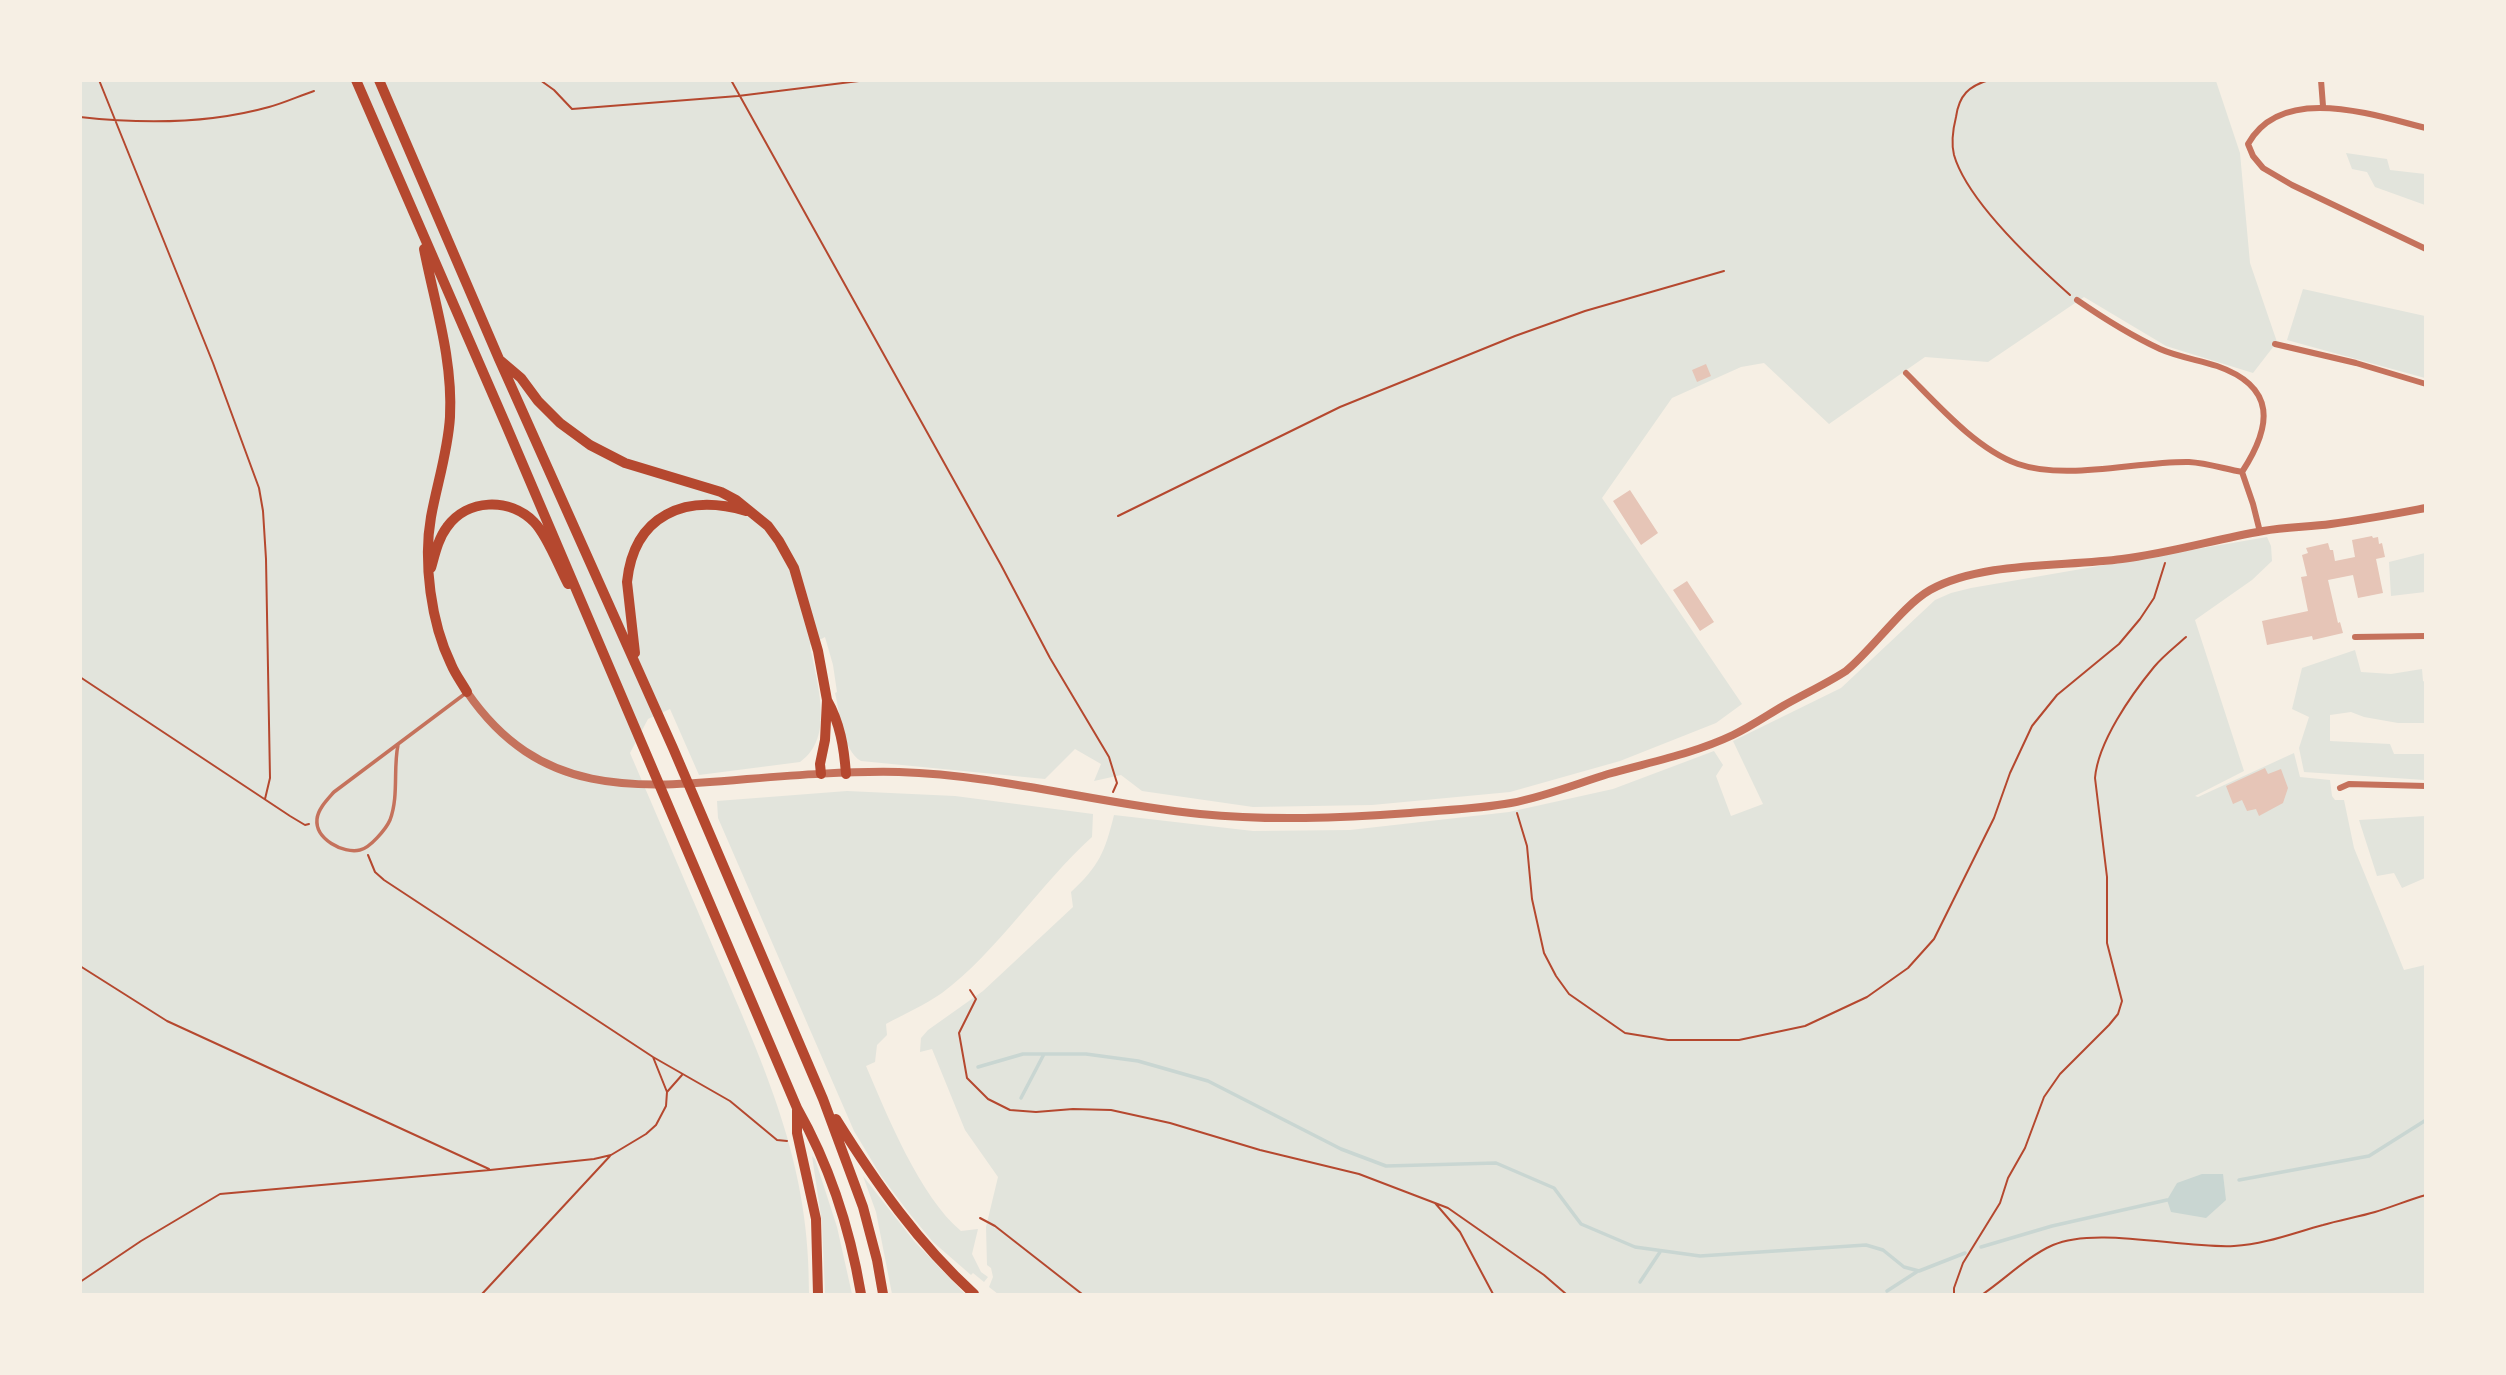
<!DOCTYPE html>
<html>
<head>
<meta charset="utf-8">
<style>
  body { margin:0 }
  #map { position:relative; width:2506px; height:1375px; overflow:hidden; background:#f6efe4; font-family:"Roboto Condensed",sans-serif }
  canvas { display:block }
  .frame { position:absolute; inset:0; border:82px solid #f6efe4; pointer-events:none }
</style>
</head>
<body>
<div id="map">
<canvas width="2506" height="1375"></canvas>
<div class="frame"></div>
</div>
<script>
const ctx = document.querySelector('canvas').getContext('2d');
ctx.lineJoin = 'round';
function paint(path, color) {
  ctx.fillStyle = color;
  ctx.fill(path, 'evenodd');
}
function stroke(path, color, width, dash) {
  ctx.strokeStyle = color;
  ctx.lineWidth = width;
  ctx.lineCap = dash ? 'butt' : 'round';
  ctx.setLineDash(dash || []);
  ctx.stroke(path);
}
const green = new Path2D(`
  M80,81H2216L2240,153L2250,263L2277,342L2253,373L2166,346L2084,297L1988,362L1925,357L1829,424L1764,363L1741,367L1672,398L1602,498L1742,704L1716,723L1620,761L1510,792L1372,805L1253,807L1142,791L1121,775L1094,781L1101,764L1075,749L1045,779L861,761C842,750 840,713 835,693L837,692L833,665L825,637L810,645C816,681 836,737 800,762L699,775L670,709L648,719L630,753C661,825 691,895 722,968C770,1080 810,1169 809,1294H81Z
  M2346,153L2387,159L2390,170L2425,174V205L2375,187L2367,172L2352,169Z
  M2303,289L2425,316V378L2287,340Z
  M2267,537L2271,546L2272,561L2252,580L2195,620L2244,771L2195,796L2198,797L2294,753L2300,777L2330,780L2332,796L2335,800H2344L2354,848L2404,970L2425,965V1294H998L989,1287L993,1277L991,1268L987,1265L986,1227L998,1177L965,1130L932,1049L920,1052L921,1038L928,1030L983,991L1073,907L1071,892C1099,866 1105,852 1114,815L1253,831L1350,830L1509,812L1613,789L1714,751L1723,765L1716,776L1731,816L1763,804L1733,741L1841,688L1935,600L1951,593L1971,588Z
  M2425,553V592L2391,596L2389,562Z
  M2355,650L2361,672L2391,674L2422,669L2423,681L2425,682V723H2398L2364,717L2351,712L2330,715V741L2390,744L2394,754H2425V780L2304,772L2299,748L2309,717L2292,709L2302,668Z
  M847,791L955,796L1093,814L1092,837C1040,884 997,952 942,993C925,1005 904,1014 886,1024L887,1035L877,1045L875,1062L866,1066C887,1115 920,1197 961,1231L978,1229L972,1254L981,1272L988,1277L984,1282L973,1273L971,1275L933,1242L909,1213L881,1176L854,1131L718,818L717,801Z
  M2425,816V878L2402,888L2394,873L2377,876L2359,820Z
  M812,1156L815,1159L837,1227L852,1294H825L822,1223Z
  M863,1176L914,1241L965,1294H892L876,1212Z`);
const water = new Path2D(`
  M2202,1174H2223L2226,1200L2206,1218L2171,1212L2167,1200L2177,1183Z`);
const stream = new Path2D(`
  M978,1067L1023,1054H1086L1138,1061L1208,1081L1341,1149L1386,1166L1496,1163L1554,1188L1581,1224L1635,1247L1700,1256L1866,1245L1883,1250L1904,1267L1919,1271L1965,1253
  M1021,1098L1044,1054
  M2239,1180L2369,1156L2426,1120
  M1981,1247L2052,1226L2167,1200
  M1640,1282L1660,1252
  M1887,1291L1918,1271`);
const building = new Path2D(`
  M1706,364L1711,376L1697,382L1692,370Z
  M1630,490L1658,533L1641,545L1613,501Z
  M2372,536L2373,538L2378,537L2379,544L2382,543L2385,557L2376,559L2383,593L2358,598L2353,575L2328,580L2338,623L2340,622L2343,633L2313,640L2312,636L2267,645L2262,621L2308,611L2301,577L2307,576L2302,555L2308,553L2306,548L2328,543L2330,550H2333L2335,561L2355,557L2352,540Z
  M1687,581L1714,622L1700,631L1673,590Z
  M2265,768L2268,774L2281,769L2288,788L2283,803L2259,816L2256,809L2247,811L2242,800L2233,804L2226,786Z`);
const path = new Path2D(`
  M99,80L213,363L259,488L263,511L266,559L270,778L265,799
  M540,80L554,90L572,109L738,96L867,80
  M731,80L1001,565L1050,658L1109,757L1117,783L1113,792
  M1989,80C1969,86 1959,95 1956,117C1953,129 1951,143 1954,155C1967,200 2034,263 2070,295
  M80,117C142,124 208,124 269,107C284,103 299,96 314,91
  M1118,516L1340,407L1515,336L1585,311L1724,271
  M80,677L290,816L305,825L309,824
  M1517,813L1527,846L1532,899L1544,953L1556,976L1569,994L1625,1033L1668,1040H1739L1805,1026L1867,997L1908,968L1934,939L1994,818L2010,773L2032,726L2057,695L2119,644L2140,619L2154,598L2165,563
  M368,855L375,872L384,880L653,1057L730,1101L777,1140L787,1141
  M80,966L167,1021L489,1169
  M970,990L976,999L959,1033L967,1078L988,1099L1010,1110L1036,1112L1073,1109L1111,1110L1170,1123L1260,1150L1359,1174L1448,1208L1544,1275L1566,1294
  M667,1092L682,1075
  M1435,1203L1460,1232L1493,1294
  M980,1218L995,1226L1082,1294
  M80,1282L141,1241L220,1194L490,1170L594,1159L611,1155L646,1134L656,1125L666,1106L667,1092L653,1057
  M482,1294L610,1156
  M1954,1294V1288L1963,1263L2000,1203L2008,1178L2025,1148L2044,1097L2060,1074L2109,1025L2118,1014L2122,1001L2107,943V877L2095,778C2098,742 2131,695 2154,667C2163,656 2175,647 2186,637
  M1983,1294C2005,1279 2028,1256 2053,1245C2096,1226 2184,1249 2234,1246C2266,1244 2293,1233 2323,1225C2340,1220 2358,1217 2375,1212C2392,1207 2408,1200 2426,1195`);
const service = new Path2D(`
  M398,745C393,769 399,796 390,820C386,829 370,848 360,850C343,854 315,839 317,819C318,809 327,800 334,792L466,693`);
const minor = new Path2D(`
  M2321,80L2323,106
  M2426,128C2373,115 2282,83 2248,144L2253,156L2263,168L2292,185L2426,249
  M2077,300C2103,318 2132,336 2160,349C2178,357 2199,360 2217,366C2277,387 2272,426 2242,472
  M2275,344L2356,363L2426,384
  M1906,373C1937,404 1976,449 2018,464C2067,481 2137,461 2189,462C2207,463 2225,469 2242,472
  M2242,472L2253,504L2260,532
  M2355,637L2426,636
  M2340,788L2349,784L2426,786`);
const tertiary = new Path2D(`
  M467,692C539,797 634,789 747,779C797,775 848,771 899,772C1000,775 1099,804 1200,814C1270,821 1340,818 1410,813C1444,810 1478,809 1511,803C1544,797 1576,784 1608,774C1650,762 1693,754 1733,735C1750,727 1766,716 1783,706C1804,694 1826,684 1846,671C1873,649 1902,606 1930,590C1982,561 2064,567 2122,559C2170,553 2216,539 2263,531C2285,527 2309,527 2331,524C2363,520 2394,514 2426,508`);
const trunk = new Path2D(`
  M356,80L506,425L797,1108C830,1166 850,1229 861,1294
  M379,80L499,359L673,748L823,1099L863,1207L877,1260L883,1294
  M424,249C435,305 453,359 450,417C448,451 437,484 431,517C423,562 431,623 451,664C455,674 462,683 467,692
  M501,361L521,378L538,401L560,423L590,445L625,463L721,492L736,500L768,526L779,541L794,568L818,651L827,700L825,740L820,764L821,774
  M431,568C435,554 438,539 447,527C467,499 509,497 534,522C547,535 559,567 568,584
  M635,653L627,582C634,515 685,493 746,511
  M827,700C840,723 844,747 846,774
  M797,1110V1133L816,1219L818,1294
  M836,1119C876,1183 918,1243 974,1294`);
paint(green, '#e2e4dc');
paint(water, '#c9d6d2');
stroke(stream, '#c9d6d2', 3.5);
paint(building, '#e6c5b7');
stroke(path, '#b5482f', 2);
stroke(service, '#c5725c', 3.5);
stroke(minor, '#c5725c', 6);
stroke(tertiary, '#c5725c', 8);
stroke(trunk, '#b5482f', 10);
</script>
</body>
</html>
